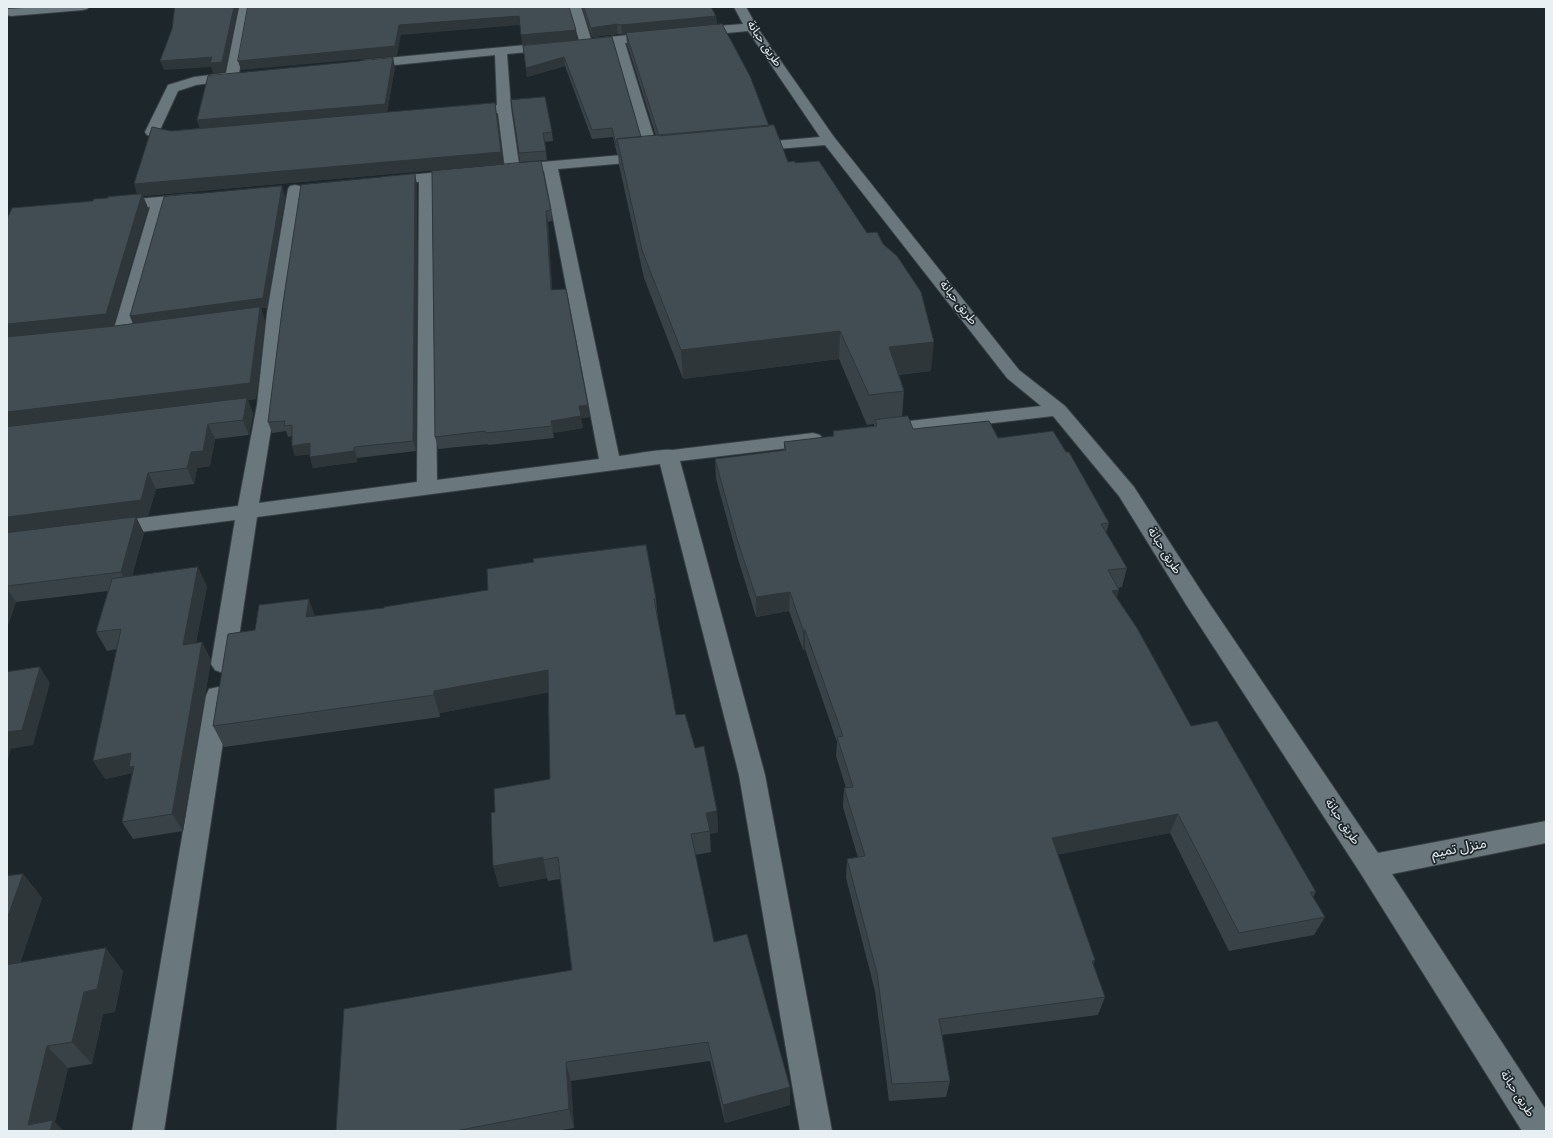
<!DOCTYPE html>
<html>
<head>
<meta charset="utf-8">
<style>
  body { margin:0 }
  #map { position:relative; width:1553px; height:1138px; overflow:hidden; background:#1c262b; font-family:"Roboto Condensed",sans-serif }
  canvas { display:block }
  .frame { position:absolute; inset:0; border:8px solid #e9f0f3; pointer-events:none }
</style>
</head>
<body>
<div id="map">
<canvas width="1553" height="1138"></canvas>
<div class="frame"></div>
</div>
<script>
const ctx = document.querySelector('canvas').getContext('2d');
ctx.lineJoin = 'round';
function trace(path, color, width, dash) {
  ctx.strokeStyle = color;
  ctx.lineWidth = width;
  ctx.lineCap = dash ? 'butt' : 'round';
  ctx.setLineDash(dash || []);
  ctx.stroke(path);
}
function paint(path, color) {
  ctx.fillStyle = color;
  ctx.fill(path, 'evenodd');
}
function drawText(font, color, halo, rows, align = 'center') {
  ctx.font = font + ' "Roboto Condensed","Noto Sans Arabic",sans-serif';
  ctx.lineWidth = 3.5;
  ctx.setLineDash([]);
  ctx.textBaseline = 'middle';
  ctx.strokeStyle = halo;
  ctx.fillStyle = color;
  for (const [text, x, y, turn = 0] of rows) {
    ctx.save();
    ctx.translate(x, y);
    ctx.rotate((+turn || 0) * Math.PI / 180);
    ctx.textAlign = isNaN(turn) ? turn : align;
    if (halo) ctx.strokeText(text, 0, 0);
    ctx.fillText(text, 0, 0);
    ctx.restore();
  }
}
const minor = new Path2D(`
  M 41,7 L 89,7 L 87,9 L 83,10 L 11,16 L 7,15 L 7,9 Z
  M 239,7 L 251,7 L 239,73 L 241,76 L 240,79 L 196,85 L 178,91 L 160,130 L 181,134 L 183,137 L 181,140 L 176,141 L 147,135 L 145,132 L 168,85 L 194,77 L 226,73 Z
  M 569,7 L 581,7 L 591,39 L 656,32 L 660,33 L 662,36 L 660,39 L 656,40 L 625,43 L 660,156 L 658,159 L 649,161 L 558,169 L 619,456 C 628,455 666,448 672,450 L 813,433 L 820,435 L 823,439 L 820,443 L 813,445 L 680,461 L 765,775 L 832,1131 L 800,1131 L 739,775 L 660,464 L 257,517 L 235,664 L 231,670 L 223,673 L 215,670 L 211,664 L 235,520 L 109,536 L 101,534 L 98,529 L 101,524 L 109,522 L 238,506 L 257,405 L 267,313 L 288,189 L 290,186 L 295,185 L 300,186 L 302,189 L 285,313 L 275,405 L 259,503 L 417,482 L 419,182 L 387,185 L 382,184 L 380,181 L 382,178 L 387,177 L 462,170 L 467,171 L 469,174 L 467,177 L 433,181 L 437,480 L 599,459 L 544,171 L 513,173 L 507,172 L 505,169 L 498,113 L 466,116 L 461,115 L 459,112 L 461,109 L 466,108 L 497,105 L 495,55 L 365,68 L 361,67 L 359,64 L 361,61 L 365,60 L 579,40 ZM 613,44 L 645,153 L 519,164 L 511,108 L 507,54 Z
  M 734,7 L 746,7 L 757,27 L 834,137 L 1019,370 L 1065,406 L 1134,487 L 1203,594 L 1378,853 L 1546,821 L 1546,843 L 1392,874 L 1546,1110 L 1546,1131 L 1522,1131 L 1361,874 L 1187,606 L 1119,496 L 1053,416 L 883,436 L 876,434 L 873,430 L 876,426 L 883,424 L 1041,406 L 1007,378 L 825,145 L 751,151 L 746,150 L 744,147 L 746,144 L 751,143 L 820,137 L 748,31 L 694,36 L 690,35 L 688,32 L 690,29 L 694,28 L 743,24 Z
  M 191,194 L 196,196 L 199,199 L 196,202 L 165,206 L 130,335 L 127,339 L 121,340 L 115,339 L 112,335 L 150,207 L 116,211 L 111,209 L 108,206 L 111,203 L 116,201 Z
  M 218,687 L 227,689 L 230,696 L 164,1131 L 132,1131 L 206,696 L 209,689 Z`);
trace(minor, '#384045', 2);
paint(minor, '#6a777c');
paint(new Path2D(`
  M 582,7 L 711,7 L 716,16 L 717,25 L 788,162 L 931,371 L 899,375 L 904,391 L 902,417 L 913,429 L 998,438 L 1109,523 L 1106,533 L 1127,568 L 1122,587 L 1118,588 L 1117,599 L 1191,726 L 1316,892 L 1313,897 L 1325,917 L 1314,935 L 1229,951 L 1170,833 L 1058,854 L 1095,960 L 1093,964 L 1105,997 L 1098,1015 L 942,1035 L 950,1081 L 946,1097 L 889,1101 L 875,991 L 846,878 L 847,859 L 858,858 L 843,807 L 844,788 L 846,788 L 836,756 L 837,742 L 805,649 L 803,650 L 789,611 L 756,617 L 738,559 L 716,479 L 715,459 L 784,451 L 784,442 L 833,436 L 833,431 L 874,426 L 874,424 L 867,425 L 839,359 L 683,379 L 644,278 L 619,165 L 618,154 L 617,154 L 613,137 L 592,139 L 565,66 L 527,77 L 523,46 L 612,37 L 641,137 L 656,136 L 627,44 L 626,34 L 618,34 L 592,37 Z
  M 395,67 L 387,112 L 497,115 L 503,164 L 143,196 L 148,208 L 113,326 L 133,324 L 130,316 L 285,196 L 267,308 L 261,308 L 265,322 L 256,399 L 248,400 L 253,414 L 249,435 L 215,439 L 210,466 L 197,468 L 194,484 L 156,489 L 148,516 L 136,517 L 144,533 L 132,576 L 207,586 L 196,643 L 202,642 L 211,660 L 183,831 L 133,839 L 122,822 L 132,773 L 105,779 L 117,649 L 107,651 L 96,632 L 108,591 L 16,602 L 7,628 L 7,219 L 108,198 L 137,194 L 171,131 L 200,128 L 197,120 Z
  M 511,100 L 552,132 L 553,141 L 545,142 L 547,160 L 520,162 Z
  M 432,171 L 551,210 L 552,221 L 548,222 L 552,290 L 590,417 L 581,418 L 583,428 L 553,433 L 554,438 L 488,445 L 488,444 L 438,449 L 435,437 Z
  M 417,184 L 416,451 L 357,458 L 357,462 L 313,468 L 310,457 L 310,454 L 295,456 L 292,446 L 292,436 L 288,437 L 286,431 L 272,433 L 268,422 Z
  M 656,599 L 658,620 L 676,715 L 695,748 L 717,811 L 718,832 L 710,834 L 711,852 L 695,855 L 714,942 L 790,1105 L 725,1123 L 710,1061 L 571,1081 L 574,1128 L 556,1131 L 336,1131 L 572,970 L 560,879 L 548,881 L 547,878 L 499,887 L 495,812 L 550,779 L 548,692 L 440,713 L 440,717 L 224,747 L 213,726 L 255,630 L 316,616 Z
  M 23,874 L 42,898 L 20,963 L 123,971 L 115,1012 L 103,1014 L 92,1064 L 68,1068 L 55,1122 L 7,1131 Z`), '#394247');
paint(new Path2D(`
  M 234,7 L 239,7 L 225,72 L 213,73 L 211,67 L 164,70 L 160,61 Z
  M 519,16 L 520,25 L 401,35 L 397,56 L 241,70 L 238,61 L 399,25 Z
  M 716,16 L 717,25 L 622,34 L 621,25 Z
  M 617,24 L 618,34 L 592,37 L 591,28 Z
  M 576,30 L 577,40 L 522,45 L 521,35 Z
  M 564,57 L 565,66 L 527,77 L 526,68 Z
  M 393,58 L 395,67 L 387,113 L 200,129 L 197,120 Z
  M 495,103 L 503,164 L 143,196 L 148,208 L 113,329 L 7,340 L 7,324 L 138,197 L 134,184 Z
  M 415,174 L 417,184 L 416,451 L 413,441 Z
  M 282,186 L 285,196 L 267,308 L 261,308 L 265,322 L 256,399 L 248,400 L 253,414 L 249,435 L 243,420 L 7,428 L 7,412 L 134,326 L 130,316 Z
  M 546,211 L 548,222 L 553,302 L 551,290 Z
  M 840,331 L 839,359 L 683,379 L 681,350 Z
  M 934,342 L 931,371 L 887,376 L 889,347 Z
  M 588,405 L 590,417 L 581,418 L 583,428 L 553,433 L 551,421 L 579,406 Z
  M 208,424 L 215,439 L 210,466 L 197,468 L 194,484 L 187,468 L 191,452 Z
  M 310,443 L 314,454 L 295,456 L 292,446 Z
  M 354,447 L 357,458 L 357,462 L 313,468 L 310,457 Z
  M 148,473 L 156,489 L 148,516 L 136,517 L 144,533 L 129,588 L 121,572 L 7,534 L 7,517 Z
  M 198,567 L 207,586 L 192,663 L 183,645 Z
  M 7,588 L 16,602 L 7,628 Z
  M 1119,590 L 1114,610 L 1112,591 Z
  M 790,592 L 789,611 L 756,617 L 756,597 Z
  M 309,599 L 317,621 L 306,617 Z
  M 803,630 L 805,630 L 805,649 L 803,650 Z
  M 202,642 L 211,660 L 183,831 L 172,814 Z
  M 40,667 L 50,683 L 33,745 L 11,749 L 7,764 L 7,732 Z
  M 548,670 L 552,692 L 440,713 L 440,717 L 434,695 L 434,691 Z
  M 131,753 L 142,771 L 105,779 L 93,761 Z
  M 717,811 L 718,832 L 710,834 L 706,813 Z
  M 1178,814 L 1170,833 L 1047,857 L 1052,838 Z
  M 543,857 L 547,878 L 499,887 L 493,866 Z
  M 23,874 L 42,898 L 11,991 L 7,987 L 7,919 Z
  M 106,948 L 123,971 L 115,1012 L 103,1014 L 92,1064 L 72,1042 L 84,992 Z
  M 47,1046 L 68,1068 L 55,1122 L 64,1131 L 34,1131 L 28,1125 Z
  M 566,1062 L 571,1081 L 574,1128 L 569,1109 Z
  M 790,1087 L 790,1105 L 725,1123 L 723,1105 Z`), '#2e363a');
const building = new Path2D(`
  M 175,7 L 234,7 L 222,62 L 210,63 L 212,57 L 160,61 L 172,29 Z
  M 248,7 L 569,7 L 576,30 L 521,35 L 519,16 L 399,25 L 395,46 L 238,61 Z
  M 584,7 L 711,7 L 716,16 L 621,25 L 617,24 L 591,28 Z
  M 722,24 L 750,76 L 769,126 L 659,136 L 626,33 Z
  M 612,37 L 641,137 L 617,139 L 617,145 L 616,145 L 612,128 L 592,130 L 564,57 L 526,68 L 523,46 Z
  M 393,58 L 385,104 L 197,120 L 208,76 Z
  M 545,97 L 552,132 L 543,133 L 546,151 L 519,153 L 511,100 Z
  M 495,103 L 501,152 L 134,184 L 152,127 L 171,131 Z
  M 774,125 L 788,162 L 795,161 L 795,163 L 819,161 L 867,233 L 877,232 L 883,244 L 897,256 L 921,292 L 934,342 L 889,347 L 904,391 L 869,395 L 840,331 L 681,350 L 642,250 L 617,139 Z
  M 541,161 L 551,210 L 546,211 L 551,290 L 566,289 L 588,405 L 579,406 L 581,416 L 551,421 L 552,426 L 486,433 L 485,431 L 435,437 L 432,171 Z
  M 415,174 L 413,441 L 354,447 L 354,451 L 310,457 L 310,443 L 292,446 L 292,425 L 284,426 L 285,421 L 268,422 L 283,303 L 301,185 Z
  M 282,186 L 263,298 L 130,316 L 164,197 Z
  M 142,194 L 106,314 L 7,324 L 7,219 L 12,208 L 93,201 L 94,199 L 108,198 L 108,197 Z
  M 260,307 L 250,383 L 7,412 L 7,337 L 115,326 Z
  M 247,398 L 243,420 L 208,424 L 203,451 L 191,452 L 187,468 L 148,473 L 141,500 L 7,517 L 7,427 Z
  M 908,416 L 913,429 L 989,421 L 998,438 L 1053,431 L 1066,452 L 1069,452 L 1109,523 L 1101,524 L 1127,568 L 1108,570 L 1119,590 L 1112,591 L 1137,628 L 1191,726 L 1217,721 L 1316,892 L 1310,892 L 1325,917 L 1239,933 L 1178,814 L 1052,838 L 1095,960 L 1092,961 L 1105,997 L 939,1019 L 950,1081 L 892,1084 L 877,973 L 847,859 L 865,856 L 844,788 L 853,787 L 837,737 L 843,736 L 805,630 L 803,630 L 790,592 L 756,597 L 737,539 L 715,459 L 786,450 L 784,442 L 834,436 L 833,431 L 877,426 L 875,420 Z
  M 136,517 L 121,572 L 7,586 L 7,533 Z
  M 646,545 L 656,599 L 654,599 L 676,715 L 685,714 L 695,748 L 704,746 L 717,811 L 706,813 L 710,831 L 691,834 L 714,942 L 747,934 L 790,1087 L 723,1105 L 708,1042 L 566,1062 L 569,1109 L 455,1131 L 336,1131 L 344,1009 L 572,970 L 558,857 L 543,860 L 543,857 L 493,866 L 491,813 L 495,812 L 494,789 L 550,779 L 548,670 L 434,691 L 434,695 L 213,726 L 228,634 L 255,630 L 259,605 L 309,599 L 306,617 L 384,608 L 384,607 L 488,590 L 487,569 L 534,562 L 533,559 Z
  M 198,567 L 183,645 L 202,642 L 172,814 L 122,822 L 134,766 L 129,767 L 131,753 L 93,761 L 121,629 L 96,632 L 112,579 Z
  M 40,667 L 22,730 L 7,732 L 7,672 Z
  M 23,874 L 7,919 L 7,876 Z
  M 106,948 L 97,989 L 84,992 L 72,1042 L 47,1046 L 28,1125 L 53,1120 L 50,1131 L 7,1131 L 7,965 Z`);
paint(building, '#424d53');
trace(building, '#2e363a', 1);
drawText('12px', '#e9f0f3', '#1c262b', [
  ["طريق حبانة",764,44,56],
  ["طريق حبانة",958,303,52],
  ["طريق حبانة",1164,551,58],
  ["طريق حبانة",1342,822,56],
  ["طريق حبانة",1517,1094,57]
]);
drawText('14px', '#e9f0f3', '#1c262b', [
  ["منزل تميم",1459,849,-11]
]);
</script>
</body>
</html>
